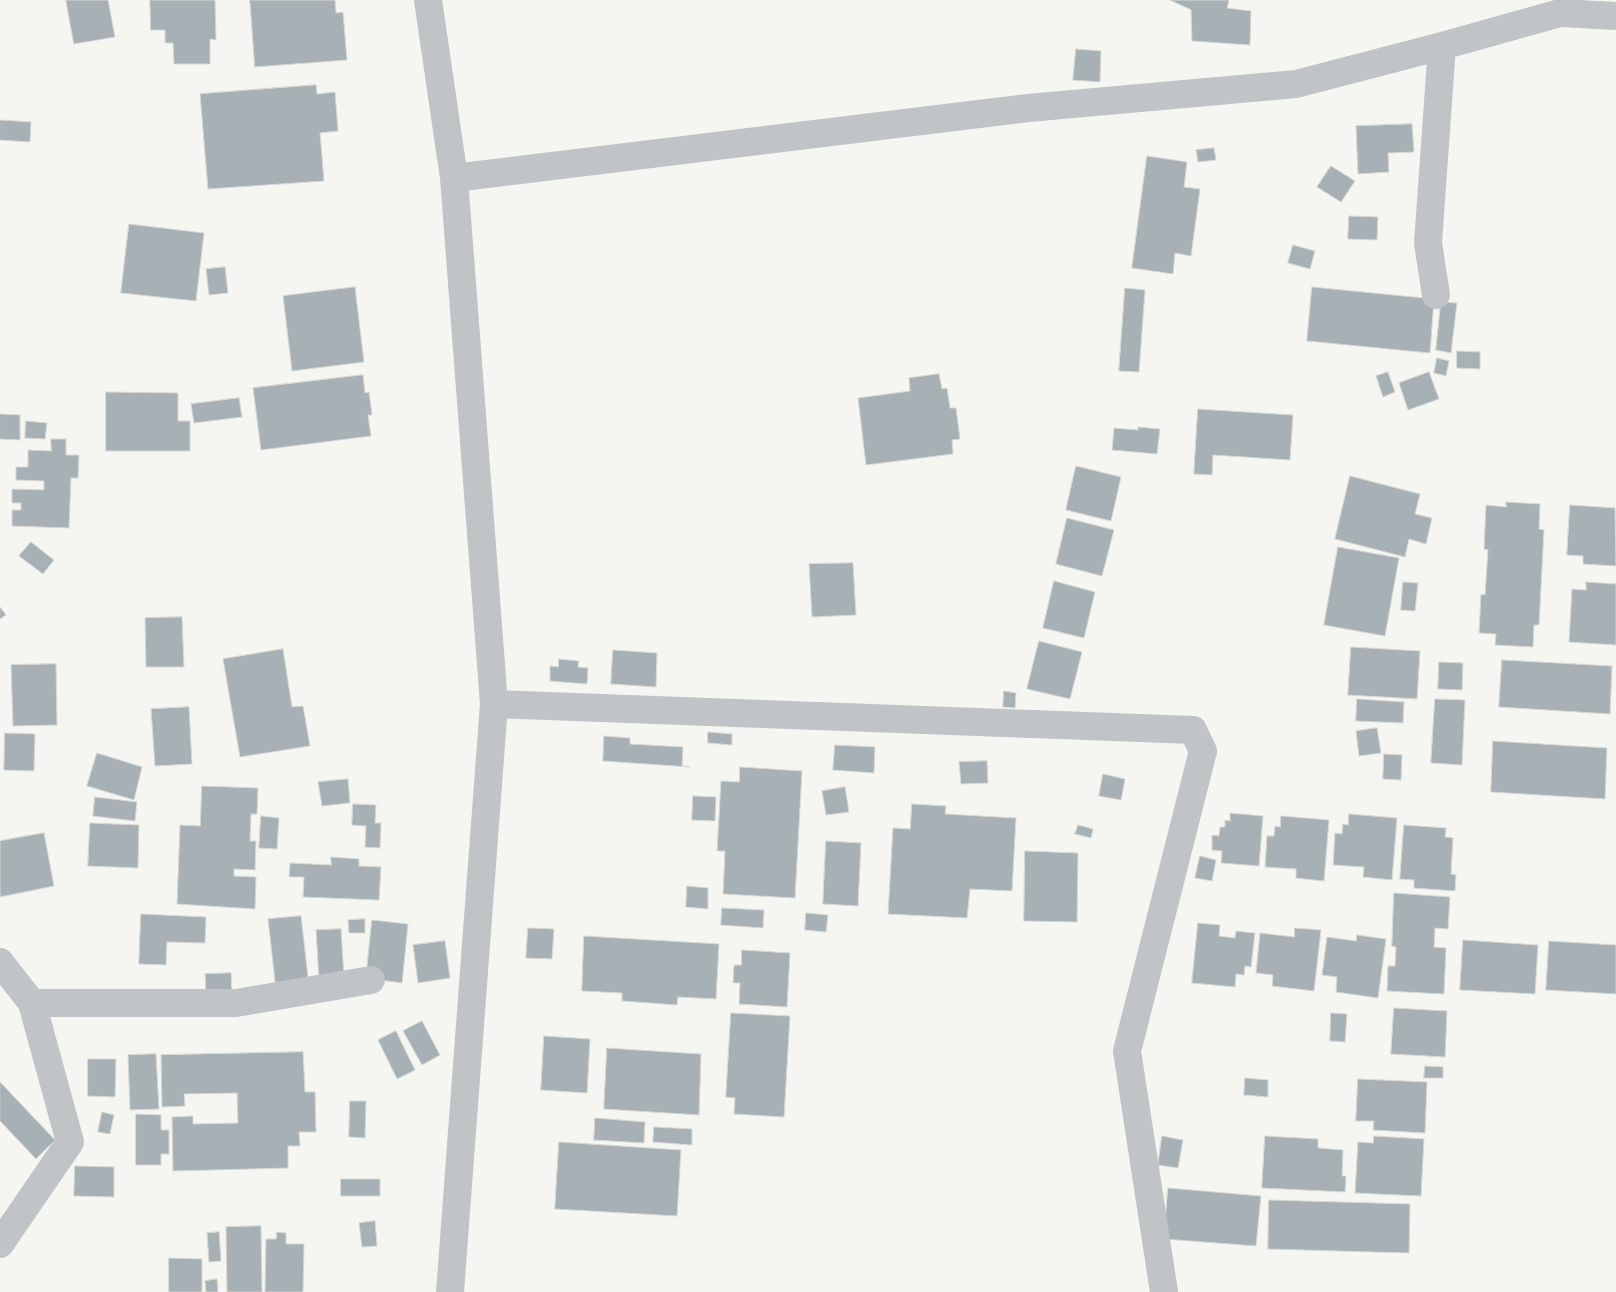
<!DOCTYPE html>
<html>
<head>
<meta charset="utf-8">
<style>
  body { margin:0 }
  canvas { display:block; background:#f5f5f2 }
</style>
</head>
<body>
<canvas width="1616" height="1292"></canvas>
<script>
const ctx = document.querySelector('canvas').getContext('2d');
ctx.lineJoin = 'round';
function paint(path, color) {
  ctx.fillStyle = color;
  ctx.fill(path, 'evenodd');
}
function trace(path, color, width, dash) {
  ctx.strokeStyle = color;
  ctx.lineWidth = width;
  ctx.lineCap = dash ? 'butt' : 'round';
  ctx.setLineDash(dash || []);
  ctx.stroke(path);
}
const building = new Path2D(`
  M 66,0 L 108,0 L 115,37 L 74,44 Z
  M 150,0 L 215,0 L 216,40 L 210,39 L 210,64 L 174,64 L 173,43 L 165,43 L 165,30 L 151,30 Z
  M 250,0 L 335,0 L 336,13 L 343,12 L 347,60 L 255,67 Z
  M 1170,0 L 1229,0 L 1227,8 L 1251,11 L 1250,45 L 1192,41 L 1191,10 Z
  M 1076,49 L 1101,51 L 1100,82 L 1073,80 Z
  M 316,85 L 317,94 L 335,92 L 338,131 L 320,133 L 324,181 L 208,189 L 200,94 Z
  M 0,120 L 31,122 L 30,142 L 0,140 Z
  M 1412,124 L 1414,152 L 1388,153 L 1389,172 L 1358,174 L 1356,126 Z
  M 1214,148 L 1216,160 L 1198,162 L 1196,150 Z
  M 1147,156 L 1187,162 L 1184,187 L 1200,189 L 1191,256 L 1175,253 L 1173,274 L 1132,268 Z
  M 1331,166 L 1355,181 L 1341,202 L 1317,187 Z
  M 1349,216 L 1378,217 L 1377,240 L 1348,239 Z
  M 129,224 L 204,233 L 196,301 L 121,293 Z
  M 1293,245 L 1315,251 L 1310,269 L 1288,263 Z
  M 225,267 L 228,293 L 209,295 L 206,269 Z
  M 355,287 L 364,362 L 292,371 L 283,296 Z
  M 1312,287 L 1434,299 L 1430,353 L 1307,341 Z
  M 1125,288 L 1145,290 L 1139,372 L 1119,371 Z
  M 1441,302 L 1457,303 L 1451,353 L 1436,350 Z
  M 1457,351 L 1480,352 L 1480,369 L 1457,368 Z
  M 1437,358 L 1449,361 L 1446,376 L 1434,373 Z
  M 1388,372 L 1395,392 L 1383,397 L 1376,376 Z
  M 1429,372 L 1439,399 L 1408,410 L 1399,383 Z
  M 939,374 L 942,389 L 947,388 L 950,408 L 956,408 L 960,439 L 952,440 L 953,454 L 866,465 L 858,398 L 910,391 L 909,378 Z
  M 363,375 L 365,393 L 369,392 L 372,415 L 368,415 L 371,436 L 261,450 L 253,388 Z
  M 106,392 L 178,393 L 178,421 L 190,421 L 190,451 L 106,451 Z
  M 239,398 L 242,417 L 194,423 L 191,404 Z
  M 1198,409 L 1293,415 L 1290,460 L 1213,455 L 1212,475 L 1194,474 Z
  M 0,414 L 20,415 L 20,440 L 0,439 Z
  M 26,421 L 47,423 L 45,439 L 25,438 Z
  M 1138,427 L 1160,429 L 1157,454 L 1112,450 L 1114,428 L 1138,430 Z
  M 51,439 L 66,439 L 66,455 L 79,455 L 78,478 L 71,478 L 69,528 L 12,526 L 12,510 L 21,510 L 21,503 L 12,503 L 12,489 L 44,490 L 44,481 L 16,480 L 16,467 L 28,467 L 28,450 L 51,451 Z
  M 1076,466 L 1121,477 L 1111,521 L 1066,510 Z
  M 1350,476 L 1420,494 L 1415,514 L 1432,518 L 1426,544 L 1409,539 L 1405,557 L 1335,539 Z
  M 1506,502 L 1540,504 L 1539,529 L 1544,530 L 1539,625 L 1534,625 L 1533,647 L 1495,645 L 1496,634 L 1479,633 L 1481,594 L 1485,595 L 1488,550 L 1484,549 L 1486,505 L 1506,507 Z
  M 1570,505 L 1615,508 L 1616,566 L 1583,564 L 1583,556 L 1567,555 Z
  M 1067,518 L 1114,530 L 1102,576 L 1056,564 Z
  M 31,542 L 54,560 L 43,574 L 19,556 Z
  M 1338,547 L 1399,558 L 1385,636 L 1324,625 Z
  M 853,563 L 856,615 L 812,617 L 809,564 Z
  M 1054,581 L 1095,592 L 1084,638 L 1043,628 Z
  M 1403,582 L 1418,583 L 1415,611 L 1401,610 Z
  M 1586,582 L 1616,584 L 1616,645 L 1569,642 L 1572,589 L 1586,590 Z
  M 0,607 L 6,615 L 0,619 Z
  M 182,617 L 184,667 L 146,667 L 145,618 Z
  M 1039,641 L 1082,652 L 1070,699 L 1027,689 Z
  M 1351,647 L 1420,651 L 1417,699 L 1348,695 Z
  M 283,649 L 292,707 L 303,706 L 310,746 L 240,757 L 223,659 Z
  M 613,650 L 657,653 L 656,687 L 611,684 Z
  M 559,659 L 579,661 L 578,667 L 588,668 L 587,684 L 550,681 L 550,666 L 558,667 Z
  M 1502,660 L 1612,666 L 1610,714 L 1499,707 Z
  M 1439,662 L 1463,663 L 1462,690 L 1438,689 Z
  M 56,664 L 57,725 L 13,726 L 11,665 Z
  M 1004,691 L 1016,693 L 1015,708 L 1003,707 Z
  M 1357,699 L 1404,702 L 1403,723 L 1356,721 Z
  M 1435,699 L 1465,700 L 1462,765 L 1431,763 Z
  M 189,707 L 192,764 L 155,766 L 151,709 Z
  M 1377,728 L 1381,753 L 1359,756 L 1356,731 Z
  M 708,732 L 732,734 L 732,745 L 708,743 Z
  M 5,733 L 35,734 L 34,771 L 4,770 Z
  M 604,736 L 630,738 L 630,744 L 683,747 L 682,766 L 690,767 L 603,761 Z
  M 1493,741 L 1607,748 L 1605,799 L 1491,792 Z
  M 835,745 L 875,747 L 874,773 L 833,770 Z
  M 97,753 L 142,767 L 134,800 L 87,786 Z
  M 1384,754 L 1402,755 L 1401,780 L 1383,779 Z
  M 987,761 L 988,783 L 961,784 L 959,762 Z
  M 740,767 L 802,771 L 795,898 L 723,894 L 725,851 L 717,851 L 721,781 L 739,782 Z
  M 1103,774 L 1125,779 L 1121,800 L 1099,796 Z
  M 348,779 L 350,803 L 322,806 L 318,782 Z
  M 202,786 L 258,788 L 257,814 L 251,814 L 250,841 L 256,841 L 255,870 L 234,869 L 234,876 L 256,877 L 255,909 L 177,904 L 180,825 L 200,826 Z
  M 845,787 L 849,812 L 826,815 L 822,791 Z
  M 693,796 L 716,797 L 715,821 L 692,820 Z
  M 95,797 L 137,802 L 135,821 L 93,816 Z
  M 353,804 L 376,805 L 375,823 L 381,823 L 380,848 L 365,847 L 366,826 L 352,825 Z
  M 912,804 L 946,806 L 945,814 L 1016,818 L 1012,891 L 970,889 L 967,918 L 888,914 L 893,828 L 910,829 Z
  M 1230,813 L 1263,816 L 1259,866 L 1221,863 L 1222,851 L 1212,850 L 1212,835 L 1219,836 L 1220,827 L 1225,827 L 1225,820 L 1230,821 Z
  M 1349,814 L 1397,818 L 1392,880 L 1363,877 L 1364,867 L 1333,865 L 1335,833 L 1342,834 L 1343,824 L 1348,825 Z
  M 261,816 L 279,818 L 277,849 L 259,848 Z
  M 1281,816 L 1329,820 L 1324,881 L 1296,878 L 1296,869 L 1265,867 L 1267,836 L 1274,836 L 1275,826 L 1280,827 Z
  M 90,823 L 139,825 L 138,868 L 88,866 Z
  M 1078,825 L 1093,829 L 1091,838 L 1075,834 Z
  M 1404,825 L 1446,828 L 1445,837 L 1453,838 L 1451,874 L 1456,875 L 1455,891 L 1414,888 L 1414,880 L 1400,879 Z
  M 44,833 L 54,886 L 0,897 L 0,841 Z
  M 826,841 L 861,843 L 858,906 L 823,904 Z
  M 1025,851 L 1078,853 L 1077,922 L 1024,921 Z
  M 1200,856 L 1216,860 L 1212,881 L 1195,878 Z
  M 331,857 L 359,859 L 359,866 L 381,867 L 379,900 L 303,897 L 304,877 L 289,877 L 290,863 L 331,865 Z
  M 687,886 L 708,888 L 708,909 L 686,907 Z
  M 1394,893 L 1450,897 L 1448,929 L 1435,928 L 1434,947 L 1446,948 L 1444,994 L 1387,991 L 1388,966 L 1395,966 L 1396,947 L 1392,946 Z
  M 722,908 L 764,910 L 763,928 L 721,925 Z
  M 806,913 L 828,915 L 826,932 L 805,930 Z
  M 141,914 L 206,917 L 205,943 L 167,942 L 166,965 L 139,964 Z
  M 301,916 L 309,986 L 276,990 L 268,919 Z
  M 365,919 L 365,933 L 349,933 L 348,920 Z
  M 372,920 L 408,924 L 402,983 L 366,978 Z
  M 1198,923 L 1220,925 L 1219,936 L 1235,938 L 1236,931 L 1255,933 L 1251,967 L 1245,966 L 1244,975 L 1236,974 L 1235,987 L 1192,983 Z
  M 528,928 L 554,929 L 552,959 L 526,958 Z
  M 1295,928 L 1321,930 L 1314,991 L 1272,986 L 1273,975 L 1256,973 L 1260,933 L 1294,937 Z
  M 341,929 L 344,977 L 319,979 L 316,930 Z
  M 1357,935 L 1386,939 L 1378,998 L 1336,992 L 1337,977 L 1322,975 L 1327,937 L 1356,941 Z
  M 584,936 L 719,944 L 716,999 L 678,997 L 677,1005 L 622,1001 L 622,993 L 582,991 Z
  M 1463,940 L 1538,945 L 1535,994 L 1460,990 Z
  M 445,941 L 450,978 L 418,983 L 413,945 Z
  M 1549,941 L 1616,945 L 1616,994 L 1546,990 Z
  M 742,950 L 790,953 L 787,1007 L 739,1004 L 740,983 L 733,983 L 734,965 L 741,965 Z
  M 231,973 L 232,993 L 206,994 L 205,974 Z
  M 1394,1008 L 1447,1011 L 1445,1057 L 1391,1054 Z
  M 731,1013 L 790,1016 L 784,1117 L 734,1114 L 735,1098 L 726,1097 Z
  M 1331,1013 L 1347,1014 L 1345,1042 L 1330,1041 Z
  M 422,1021 L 440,1055 L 422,1065 L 403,1031 Z
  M 396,1031 L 415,1070 L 397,1079 L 378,1040 Z
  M 544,1036 L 590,1039 L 587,1093 L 541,1090 Z
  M 607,1048 L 701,1054 L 699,1115 L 604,1109 Z
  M 303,1052 L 305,1092 L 315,1092 L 316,1132 L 299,1132 L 300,1146 L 288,1146 L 288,1168 L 173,1171 L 172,1117 L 193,1116 L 193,1124 L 238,1123 L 237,1093 L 184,1094 L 185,1106 L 162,1107 L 161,1055 Z
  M 156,1054 L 159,1109 L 130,1110 L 128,1055 Z
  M 88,1059 L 116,1059 L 115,1097 L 88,1096 Z
  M 1425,1066 L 1443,1067 L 1443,1078 L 1424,1078 Z
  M 1245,1078 L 1268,1080 L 1268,1097 L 1244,1095 Z
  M 1358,1079 L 1427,1082 L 1425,1133 L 1373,1130 L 1374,1121 L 1356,1121 Z
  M 0,1082 L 55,1140 L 36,1159 L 0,1121 Z
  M 350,1101 L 366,1101 L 365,1138 L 349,1137 Z
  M 102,1112 L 114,1115 L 110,1134 L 98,1132 Z
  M 136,1114 L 161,1115 L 161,1130 L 169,1130 L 169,1154 L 161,1154 L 161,1165 L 136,1165 Z
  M 595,1118 L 645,1122 L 644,1143 L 594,1140 Z
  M 654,1127 L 692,1129 L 692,1145 L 653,1142 Z
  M 1162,1136 L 1183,1140 L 1178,1168 L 1158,1165 Z
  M 1265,1136 L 1318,1139 L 1318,1148 L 1343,1150 L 1342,1176 L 1346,1176 L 1345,1192 L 1262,1188 Z
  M 1374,1136 L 1424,1139 L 1421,1196 L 1355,1193 L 1358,1142 L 1373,1143 Z
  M 559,1142 L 681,1150 L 677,1216 L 555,1209 Z
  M 75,1166 L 114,1167 L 114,1197 L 74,1196 Z
  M 341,1179 L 380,1179 L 380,1196 L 341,1196 Z
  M 1168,1188 L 1261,1196 L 1256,1246 L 1164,1239 Z
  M 1269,1200 L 1410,1204 L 1409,1253 L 1268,1249 Z
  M 375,1221 L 377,1246 L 362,1247 L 359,1223 Z
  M 261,1226 L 262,1292 L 227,1292 L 226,1227 Z
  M 219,1232 L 221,1261 L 209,1262 L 207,1233 Z
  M 277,1232 L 286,1233 L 286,1244 L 304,1244 L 303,1292 L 265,1292 L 266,1239 L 276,1239 Z
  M 169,1258 L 202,1259 L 202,1292 L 169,1292 Z
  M 217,1279 L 218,1292 L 206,1292 L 205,1281 Z`);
paint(building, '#a7b0b4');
trace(building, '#d7d7d4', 1);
trace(new Path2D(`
  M 428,0 L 454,178 L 494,704 L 1193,730 L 1203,751 L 1127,1051 L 1164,1292
  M 454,178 L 1028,108 L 1296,84 L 1442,46
  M 1436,295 L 1428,243 L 1442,46 L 1560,13 L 1616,16
  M 0,962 L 32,1003
  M 0,1244 L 70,1142 L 32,1003 L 236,1003 L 371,980
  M 450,1292 L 494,704`), '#c0c4c7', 28);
</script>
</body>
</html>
